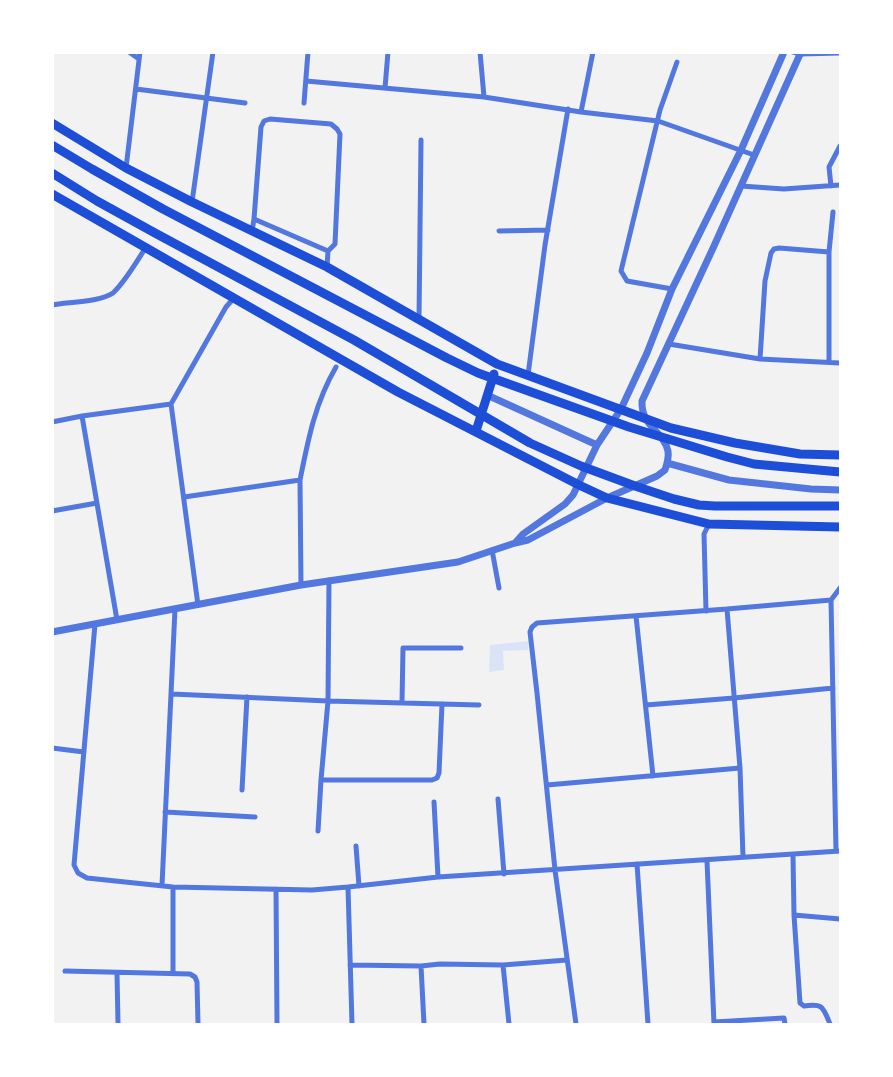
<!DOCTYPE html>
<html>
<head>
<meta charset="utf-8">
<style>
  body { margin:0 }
  #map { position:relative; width:893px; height:1077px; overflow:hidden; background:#f2f2f2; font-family:"PT Sans",sans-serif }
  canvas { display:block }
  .frame { position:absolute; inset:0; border:54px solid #fff; pointer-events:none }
</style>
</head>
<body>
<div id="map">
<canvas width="893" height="1077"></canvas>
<div class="frame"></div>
</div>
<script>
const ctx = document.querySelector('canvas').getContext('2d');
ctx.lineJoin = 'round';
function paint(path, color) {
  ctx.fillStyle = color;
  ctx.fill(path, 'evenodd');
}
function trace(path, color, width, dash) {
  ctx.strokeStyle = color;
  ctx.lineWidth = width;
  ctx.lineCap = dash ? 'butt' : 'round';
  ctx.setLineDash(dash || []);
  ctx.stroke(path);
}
paint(new Path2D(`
  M 529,641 L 528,650 L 503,651 L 504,670 L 489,672 L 490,645 Z`), '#dbe4f7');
trace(new Path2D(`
  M 129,52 L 139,59
  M 480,52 L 484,97
  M 793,52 L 800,54 L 840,53
  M 306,81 L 484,97 L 581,112 L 658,121 L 754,155
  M 385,88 L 388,52
  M 136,89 L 245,103
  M 304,103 L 308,52
  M 581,112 L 593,52
  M 126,168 L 140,52
  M 741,186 L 784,189 L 840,185
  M 831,186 L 829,167 L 840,146
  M 192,202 L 213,52
  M 254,219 L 261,127 L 264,121 L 270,119 L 331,124 L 337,129 L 340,134 L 335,244 L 328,251
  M 252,231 L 254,219 L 328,251 L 327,267
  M 499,231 L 548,230
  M 672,289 L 627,281 L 621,271 L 660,110 L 677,62
  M 52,305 C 69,302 100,302 113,293 C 124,283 138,260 146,247
  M 419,319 L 421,140
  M 669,344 L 760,359 L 840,363
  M 760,359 L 765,281 L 771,253 L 774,249 L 779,248 L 829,252
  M 829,362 L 829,252 L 833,212
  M 528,375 L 545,245 L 568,109
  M 171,404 L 198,605
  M 82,416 L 117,620
  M 52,422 L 82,416 L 171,404 L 226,307 L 233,299
  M 300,480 C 308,440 315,403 336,367
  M 184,497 L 300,480 L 301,585
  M 52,511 L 97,503
  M 492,550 L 499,588
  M 831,600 L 836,851
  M 727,609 L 740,768 L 743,857
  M 706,611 L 704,534 L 709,524
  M 636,616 L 653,776
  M 95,624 L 74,865 L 78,873 L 87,878 L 173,887 L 312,890 L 348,887 L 438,877 L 840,851
  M 172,694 L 328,701 L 479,705
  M 402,703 L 403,648 L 461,648
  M 646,705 L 734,698 L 833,688
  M 52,748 L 84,752
  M 321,780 L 432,780 L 437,778 L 439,773 L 442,704
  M 547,785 L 740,768
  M 242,790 L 247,697
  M 498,799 L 504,874
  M 434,802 L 438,877
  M 165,812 L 255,817
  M 318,831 L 321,780 L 328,701 L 329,580
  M 356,846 L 359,886
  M 793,855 L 794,915 L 800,1003 L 804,1006 C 823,1003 823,1007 830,1024
  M 707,861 L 714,1024
  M 637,864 L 648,1024
  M 162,885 L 175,609
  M 173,887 L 173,973
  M 348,887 L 352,1024
  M 276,889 L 277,1024
  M 794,915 L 840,919
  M 350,965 L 421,966 L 440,964 L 503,965 L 567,960
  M 503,965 L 509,1024
  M 421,966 L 424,1024
  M 65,971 L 190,974 L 195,977 L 197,982 L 198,1024
  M 117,973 L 118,1024
  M 714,1022 L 784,1018 L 785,1024
  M 576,1024 L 555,870 L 537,693 L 530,632 L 532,627 L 537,623 L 727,609 L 831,600 L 840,588`), '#5277de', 5);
trace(new Path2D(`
  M 487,395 L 597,445
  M 667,463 L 729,480 L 811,489 L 840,490
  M 515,543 L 523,534 L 565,504 L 573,495 L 597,445 L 621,409 L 647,353 L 672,289 L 741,150 L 784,52
  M 52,632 L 301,585 L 458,562 L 515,543 L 528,540 L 607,498 L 657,476 L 665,470 C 667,464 669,457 668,451 C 663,430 641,427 642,401 L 714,246 L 801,52`), '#5277de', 7);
trace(new Path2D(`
  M 52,123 L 126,168 L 192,202 L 327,267 L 497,364 L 671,428 L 735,443 L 800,454 L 840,455
  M 52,145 L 92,169 L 163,209 L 447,358 L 478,373 L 629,427 L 727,457 L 754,464 L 840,472
  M 52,173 L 97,201 L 155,233 L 354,340 L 530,443 L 581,466 L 635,486 L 674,499 L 699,505 L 715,506 L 840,506
  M 52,194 L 398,392 L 579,485 L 607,498 L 709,524 L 840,527
  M 476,431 L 494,374`), '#1d4ed8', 9);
</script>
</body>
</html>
